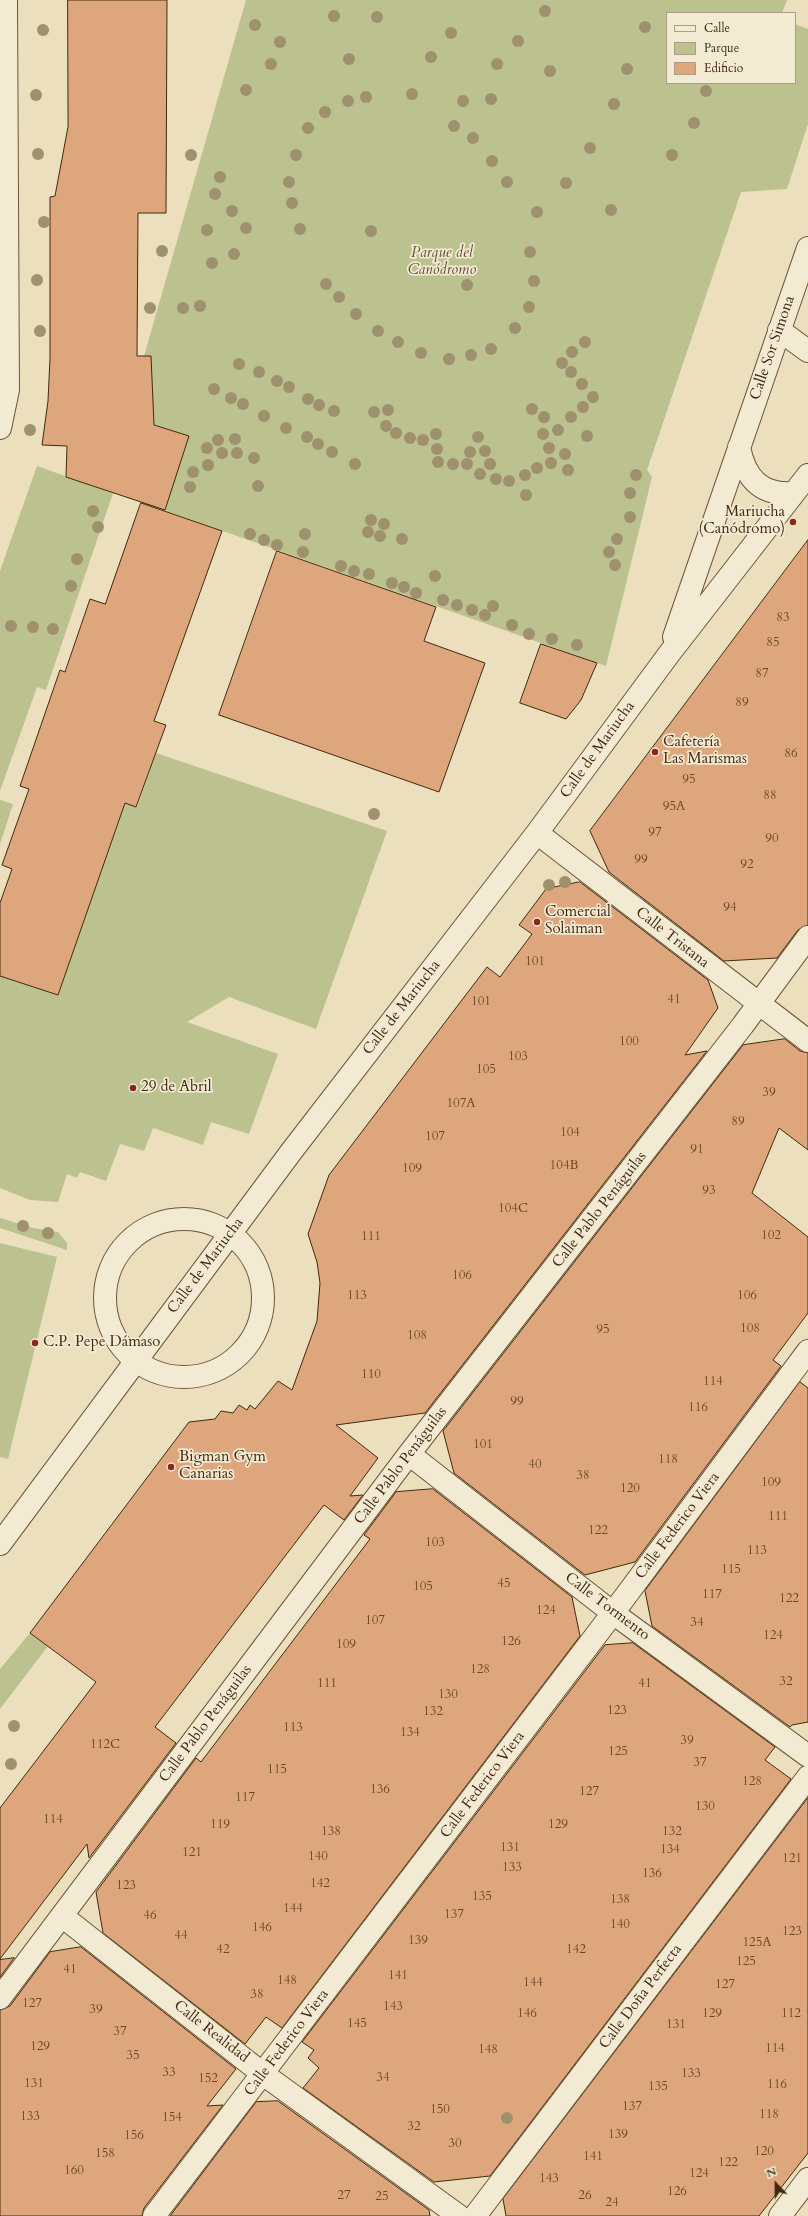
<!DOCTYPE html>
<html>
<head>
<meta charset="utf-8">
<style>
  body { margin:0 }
  #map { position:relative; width:808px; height:2216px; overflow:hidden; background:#ecdfbd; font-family:Cardo,serif }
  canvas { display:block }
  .legend { position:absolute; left:666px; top:12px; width:130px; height:72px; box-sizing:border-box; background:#f3ead4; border:1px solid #ac9d84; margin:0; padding:5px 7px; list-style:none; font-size:12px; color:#42290c }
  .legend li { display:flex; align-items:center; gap:8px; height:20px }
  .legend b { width:20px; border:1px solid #ac9d84 }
  .north { position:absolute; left:756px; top:2164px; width:40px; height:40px; -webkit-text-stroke:3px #f3ead4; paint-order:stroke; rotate:338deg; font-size:11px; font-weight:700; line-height:16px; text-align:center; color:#42290c }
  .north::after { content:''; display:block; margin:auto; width:14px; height:18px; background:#42290c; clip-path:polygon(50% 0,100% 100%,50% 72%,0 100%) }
</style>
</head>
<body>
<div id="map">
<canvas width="808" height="2216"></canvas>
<ul class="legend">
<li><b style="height:5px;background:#f3ead4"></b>Calle</li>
<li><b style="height:11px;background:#bbc18f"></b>Parque</li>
<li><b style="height:11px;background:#dea67d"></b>Edificio</li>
</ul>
<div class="north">N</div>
</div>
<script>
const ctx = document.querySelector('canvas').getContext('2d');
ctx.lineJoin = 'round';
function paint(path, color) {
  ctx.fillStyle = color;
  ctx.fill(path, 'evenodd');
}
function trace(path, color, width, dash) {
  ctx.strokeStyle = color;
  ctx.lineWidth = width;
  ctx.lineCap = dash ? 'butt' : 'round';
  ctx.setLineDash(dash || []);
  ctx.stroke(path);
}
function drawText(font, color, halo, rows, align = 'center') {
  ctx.font = font + ' Cardo,serif';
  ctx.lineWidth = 3.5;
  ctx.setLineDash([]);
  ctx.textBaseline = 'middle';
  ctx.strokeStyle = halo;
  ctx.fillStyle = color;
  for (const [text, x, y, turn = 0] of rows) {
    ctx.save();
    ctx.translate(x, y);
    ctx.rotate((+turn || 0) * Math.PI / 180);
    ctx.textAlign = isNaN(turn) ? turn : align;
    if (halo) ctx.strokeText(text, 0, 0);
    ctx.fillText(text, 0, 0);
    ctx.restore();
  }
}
paint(new Path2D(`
  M 246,0 L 787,0 L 782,13 L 667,13 L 667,83 L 795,83 L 795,24 L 808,29 L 808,124 L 787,189 L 741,192 L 647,470 L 652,477 L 606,666 L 135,500 L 139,434 L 188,436 L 154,425 L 150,356 L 144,356 Z
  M 37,466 L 113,493 L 46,690 L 37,687 L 0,791 L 0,571 Z
  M 156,753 L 387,831 L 316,1029 L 229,997 L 187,1022 L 278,1054 L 249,1134 L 211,1122 L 203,1145 L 153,1128 L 144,1151 L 120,1144 L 106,1181 L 80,1172 L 77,1178 L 67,1174 L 58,1202 L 30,1200 L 0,1188 L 0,976 L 58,995 L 125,803 L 137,807 Z
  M 0,800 L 13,804 L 0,844 Z
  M 0,1218 L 33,1228 L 58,1232 L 67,1243 L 67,1250 L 0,1228 Z
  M 0,1243 L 57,1257 L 8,1459 L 0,1457 Z
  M 30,1633 L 48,1646 L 0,1709 L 0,1669 Z`), '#bbc18f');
const building = new Path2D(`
  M 68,0 L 167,0 L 166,213 L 138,213 L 137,356 L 151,356 L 154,425 L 189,436 L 165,510 L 66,477 L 67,446 L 42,445 L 48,401 L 50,358 L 50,197 L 55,196 L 68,127 Z
  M 141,503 L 222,531 L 154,721 L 166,725 L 136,807 L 125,803 L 58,995 L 0,976 L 0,903 L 12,869 L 2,865 L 29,789 L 20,786 L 60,670 L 65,672 L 90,599 L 105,604 Z
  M 808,540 L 808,925 L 798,930 L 777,958 L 724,961 L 609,872 L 590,831 Z
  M 277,551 L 436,607 L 424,641 L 485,663 L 439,792 L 219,715 Z
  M 541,644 L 597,663 L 581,700 L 566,719 L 520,703 Z
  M 580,882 L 708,980 L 718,1008 L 685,1055 L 707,1051 L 425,1413 L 336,1425 L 378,1458 L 350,1496 L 363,1495 L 344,1520 L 324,1505 L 155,1727 L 176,1743 L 89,1858 L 87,1844 L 0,1959 L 0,1808 L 96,1682 L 30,1633 L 189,1422 L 215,1419 L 221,1411 L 233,1413 L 239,1405 L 247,1410 L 250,1405 L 255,1409 L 278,1381 L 292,1390 L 317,1321 L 320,1283 L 317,1262 L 308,1234 L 329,1175 L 487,967 L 500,977 L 532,934 L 519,925 L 546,889 Z
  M 785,1039 L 800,1051 L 808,1053 L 808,1150 L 779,1128 L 752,1193 L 808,1237 L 808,1313 L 773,1360 L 781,1366 L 635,1562 L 585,1575 L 454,1473 L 443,1431 L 743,1045 Z
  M 800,1382 L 808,1388 L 808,1722 L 792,1725 L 790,1727 L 652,1626 L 645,1591 Z
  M 433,1489 L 572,1597 L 580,1636 L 282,2028 L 266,2017 L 245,2044 L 103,1933 L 96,1892 L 196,1758 L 201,1762 L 370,1539 L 364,1535 L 396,1492 Z
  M 633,1643 L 775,1747 L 765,1760 L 791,1779 L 490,2176 L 434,2182 L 303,2088 L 319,2068 L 308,2058 L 314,2050 L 302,2042 L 605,1645 Z
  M 808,1798 L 808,2153 L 759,2216 L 506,2216 L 503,2199 Z
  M 81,1947 L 236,2069 L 207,2106 L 223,2105 L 144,2208 L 142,2216 L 0,2216 L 0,2010 L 10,2006 L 50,1952 Z
  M 14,1958 L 0,1977 L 0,1960 Z
  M 278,2101 L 429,2210 L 430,2216 L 170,2216 L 256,2102 Z`);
paint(building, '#dea67d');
trace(building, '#42290c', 1);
const street = new Path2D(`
  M 779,330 L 808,351
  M 0,428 L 8,390 L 6,0
  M 739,447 C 745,478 761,496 794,493
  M 674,637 L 808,248
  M 537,833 L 808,1041
  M105 1298a79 79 0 1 1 158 0a79 79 0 1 1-158 0Z
  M 409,1454 L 613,1613 L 808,1756
  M 0,1544 L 291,1152 L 537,833 L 669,654 L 808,475
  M 62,1916 L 263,2074 L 459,2216
  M 0,1998 L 409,1454 L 743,1025 L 808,937
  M 154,2216 L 613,1613 L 808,1351
  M 475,2216 L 808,1777
  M 780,2216 L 808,2179`);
trace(street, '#6c5638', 24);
trace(street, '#f3ead4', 22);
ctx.fillStyle = '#9f906e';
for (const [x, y] of [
  [545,11],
  [334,16],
  [377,17],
  [255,25],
  [645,27],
  [43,30],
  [451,33],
  [518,41],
  [280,42],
  [431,57],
  [349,59],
  [271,64],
  [497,64],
  [627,69],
  [550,71],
  [246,90],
  [706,91],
  [412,94],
  [36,95],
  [366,97],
  [491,99],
  [348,101],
  [463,101],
  [614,104],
  [325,112],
  [694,123],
  [454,126],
  [308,128],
  [473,138],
  [590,148],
  [38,154],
  [191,155],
  [296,155],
  [672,155],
  [492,161],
  [220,177],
  [289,182],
  [507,182],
  [566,183],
  [215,194],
  [292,203],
  [611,210],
  [232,211],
  [537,212],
  [44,222],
  [246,228],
  [300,229],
  [207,230],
  [371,231],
  [162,251],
  [530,252],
  [234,254],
  [212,263],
  [37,280],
  [534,281],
  [326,284],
  [467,285],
  [339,297],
  [200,306],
  [529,307],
  [150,308],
  [183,308],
  [356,314],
  [515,328],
  [40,331],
  [378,331],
  [398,342],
  [585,342],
  [491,349],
  [572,352],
  [421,353],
  [471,355],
  [449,359],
  [562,363],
  [239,364],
  [259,372],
  [571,372],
  [277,381],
  [582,384],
  [289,387],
  [214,389],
  [593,397],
  [231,398],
  [308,399],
  [243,404],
  [319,405],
  [583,407],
  [532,409],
  [388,410],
  [334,411],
  [374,412],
  [264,416],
  [544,417],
  [571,417],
  [386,426],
  [286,428],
  [30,430],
  [558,430],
  [396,433],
  [436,434],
  [543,434],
  [587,436],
  [307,437],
  [478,437],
  [410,438],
  [235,439],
  [218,440],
  [423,440],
  [318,444],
  [207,448],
  [549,448],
  [437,449],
  [485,451],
  [332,452],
  [470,452],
  [222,453],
  [237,453],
  [565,454],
  [254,458],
  [438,462],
  [551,463],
  [355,464],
  [453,464],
  [467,464],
  [490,464],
  [208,465],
  [537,468],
  [568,470],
  [193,472],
  [480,474],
  [525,475],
  [636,475],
  [496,479],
  [509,481],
  [258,486],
  [190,487],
  [630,493],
  [526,495],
  [93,511],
  [630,517],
  [371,520],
  [384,524],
  [98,527],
  [368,532],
  [250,534],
  [305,534],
  [380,536],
  [402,539],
  [617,539],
  [264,540],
  [277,545],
  [303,552],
  [609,552],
  [77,559],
  [615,565],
  [341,566],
  [354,571],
  [369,574],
  [435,576],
  [392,583],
  [71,586],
  [404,587],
  [416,593],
  [443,600],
  [457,605],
  [493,606],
  [472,610],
  [485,615],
  [512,625],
  [11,626],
  [33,627],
  [53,629],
  [529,634],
  [552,639],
  [577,645],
  [374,814],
  [565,882],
  [549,885],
  [23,1226],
  [48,1233],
  [14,1726],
  [11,1764],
  [507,2118]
]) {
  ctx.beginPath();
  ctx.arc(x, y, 6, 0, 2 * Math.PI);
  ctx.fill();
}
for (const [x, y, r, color] of [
  [793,522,4,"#8f2418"],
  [655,752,4,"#8f2418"],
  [537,922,4,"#8f2418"],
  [133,1088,4,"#8f2418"],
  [35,1343,4,"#8f2418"],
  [171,1467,4,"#8f2418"]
]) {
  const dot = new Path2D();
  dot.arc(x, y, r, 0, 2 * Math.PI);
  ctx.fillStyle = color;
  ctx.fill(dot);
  trace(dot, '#f3ead4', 1.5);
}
drawText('13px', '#694828', null, [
  ["83",783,618],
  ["85",773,643],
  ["87",762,674],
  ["89",742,703],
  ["86",791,754],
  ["95",689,780],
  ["88",770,796],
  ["95A",674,807],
  ["97",655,833],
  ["90",772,839],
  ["99",641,860],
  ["92",747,865],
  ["94",730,908],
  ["101",535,962],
  ["41",674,1000],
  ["101",481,1002],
  ["100",629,1042],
  ["103",518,1057],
  ["105",486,1070],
  ["39",769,1093],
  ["107A",461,1104],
  ["89",738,1122],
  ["104",570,1133],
  ["107",435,1137],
  ["91",697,1150],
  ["104B",564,1166],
  ["109",412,1169],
  ["93",709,1191],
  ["104C",513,1209],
  ["102",771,1236],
  ["111",371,1237],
  ["106",462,1276],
  ["113",357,1296],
  ["106",747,1296],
  ["108",750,1329],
  ["95",603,1330],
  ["108",417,1336],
  ["110",371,1375],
  ["114",713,1382],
  ["99",517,1402],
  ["116",698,1408],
  ["101",483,1445],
  ["118",668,1460],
  ["40",535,1465],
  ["38",583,1476],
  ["109",771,1483],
  ["120",630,1489],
  ["111",778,1517],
  ["122",598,1531],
  ["103",435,1543],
  ["113",757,1551],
  ["115",731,1570],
  ["45",504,1584],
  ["105",423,1587],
  ["117",712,1595],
  ["122",789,1599],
  ["124",546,1611],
  ["107",375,1621],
  ["34",697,1623],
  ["124",773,1636],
  ["126",511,1642],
  ["109",346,1645],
  ["128",480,1670],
  ["32",786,1682],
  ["111",327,1684],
  ["41",645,1684],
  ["130",448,1695],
  ["123",617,1711],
  ["132",433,1712],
  ["113",293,1728],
  ["134",410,1733],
  ["39",687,1741],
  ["112C",105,1745],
  ["125",618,1752],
  ["37",700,1763],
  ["115",277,1770],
  ["128",752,1782],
  ["136",380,1790],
  ["127",589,1792],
  ["117",245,1798],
  ["130",705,1807],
  ["114",53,1820],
  ["119",220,1825],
  ["129",558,1825],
  ["138",331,1832],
  ["132",672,1832],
  ["131",510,1848],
  ["134",670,1850],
  ["121",192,1853],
  ["140",318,1857],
  ["121",792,1859],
  ["133",512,1868],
  ["136",652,1874],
  ["142",320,1884],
  ["123",126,1886],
  ["135",482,1897],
  ["138",620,1900],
  ["144",293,1909],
  ["137",454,1915],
  ["46",150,1916],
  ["140",620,1925],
  ["146",262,1928],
  ["123",792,1932],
  ["44",181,1936],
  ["139",418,1941],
  ["125A",757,1943],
  ["42",223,1950],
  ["142",576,1950],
  ["125",746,1962],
  ["41",70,1970],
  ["141",398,1976],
  ["148",287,1981],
  ["144",533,1983],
  ["127",725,1985],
  ["38",257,1995],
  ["127",32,2004],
  ["143",393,2007],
  ["39",96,2010],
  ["146",527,2014],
  ["129",712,2014],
  ["112",791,2014],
  ["145",357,2024],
  ["131",676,2025],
  ["37",120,2032],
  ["129",40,2047],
  ["114",775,2049],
  ["148",488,2050],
  ["35",133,2056],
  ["33",169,2073],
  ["133",691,2074],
  ["34",383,2078],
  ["152",208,2079],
  ["131",34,2084],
  ["116",777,2085],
  ["135",658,2087],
  ["137",632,2107],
  ["150",440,2110],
  ["118",769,2115],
  ["133",30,2117],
  ["154",172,2118],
  ["32",414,2127],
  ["139",618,2135],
  ["156",134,2136],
  ["30",455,2144],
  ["120",764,2152],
  ["158",105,2154],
  ["141",593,2157],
  ["122",728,2163],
  ["160",74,2171],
  ["124",699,2174],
  ["143",549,2179],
  ["126",677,2192],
  ["27",344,2196],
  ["26",585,2196],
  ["25",382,2197],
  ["24",612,2203]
]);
drawText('italic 15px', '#604f2d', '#f3ead4', [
  ["Parque del",442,254],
  ["Canódromo",442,271]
]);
drawText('15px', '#42290c', '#f3ead4', [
  ["Calle Sor Simona",773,348,-71],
  ["Calle de Mariucha",598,750,-54],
  ["Calle Tristana",672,938,38],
  ["Calle de Mariucha",402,1008,-52],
  ["Calle Pablo Penáguilas",600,1210,-52],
  ["Calle de Mariucha",206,1266,-53],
  ["Calle Pablo Penáguilas",401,1466,-53],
  ["Calle Federico Viera",678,1526,-53],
  ["Calle Tormento",607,1607,37],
  ["Calle Pablo Penáguilas",206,1724,-53],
  ["Calle Federico Viera",483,1785,-53],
  ["Calle Doña Perfecta",641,1997,-53],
  ["Calle Realidad",211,2032,38],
  ["Calle Federico Viera",287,2043,-53]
]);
drawText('15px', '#42290c', '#f3ead4', [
  ["Mariucha",785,513,"right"],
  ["(Canódromo)",785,530,"right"],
  ["Cafetería",663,743],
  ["Las Marismas",663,760],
  ["Comercial",545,913],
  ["Solaiman",545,930],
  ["29 de Abril",141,1088],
  ["C.P. Pepe Dámaso",43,1343],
  ["Bigman Gym",179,1458],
  ["Canarias",179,1475]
], 'left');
</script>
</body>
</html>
